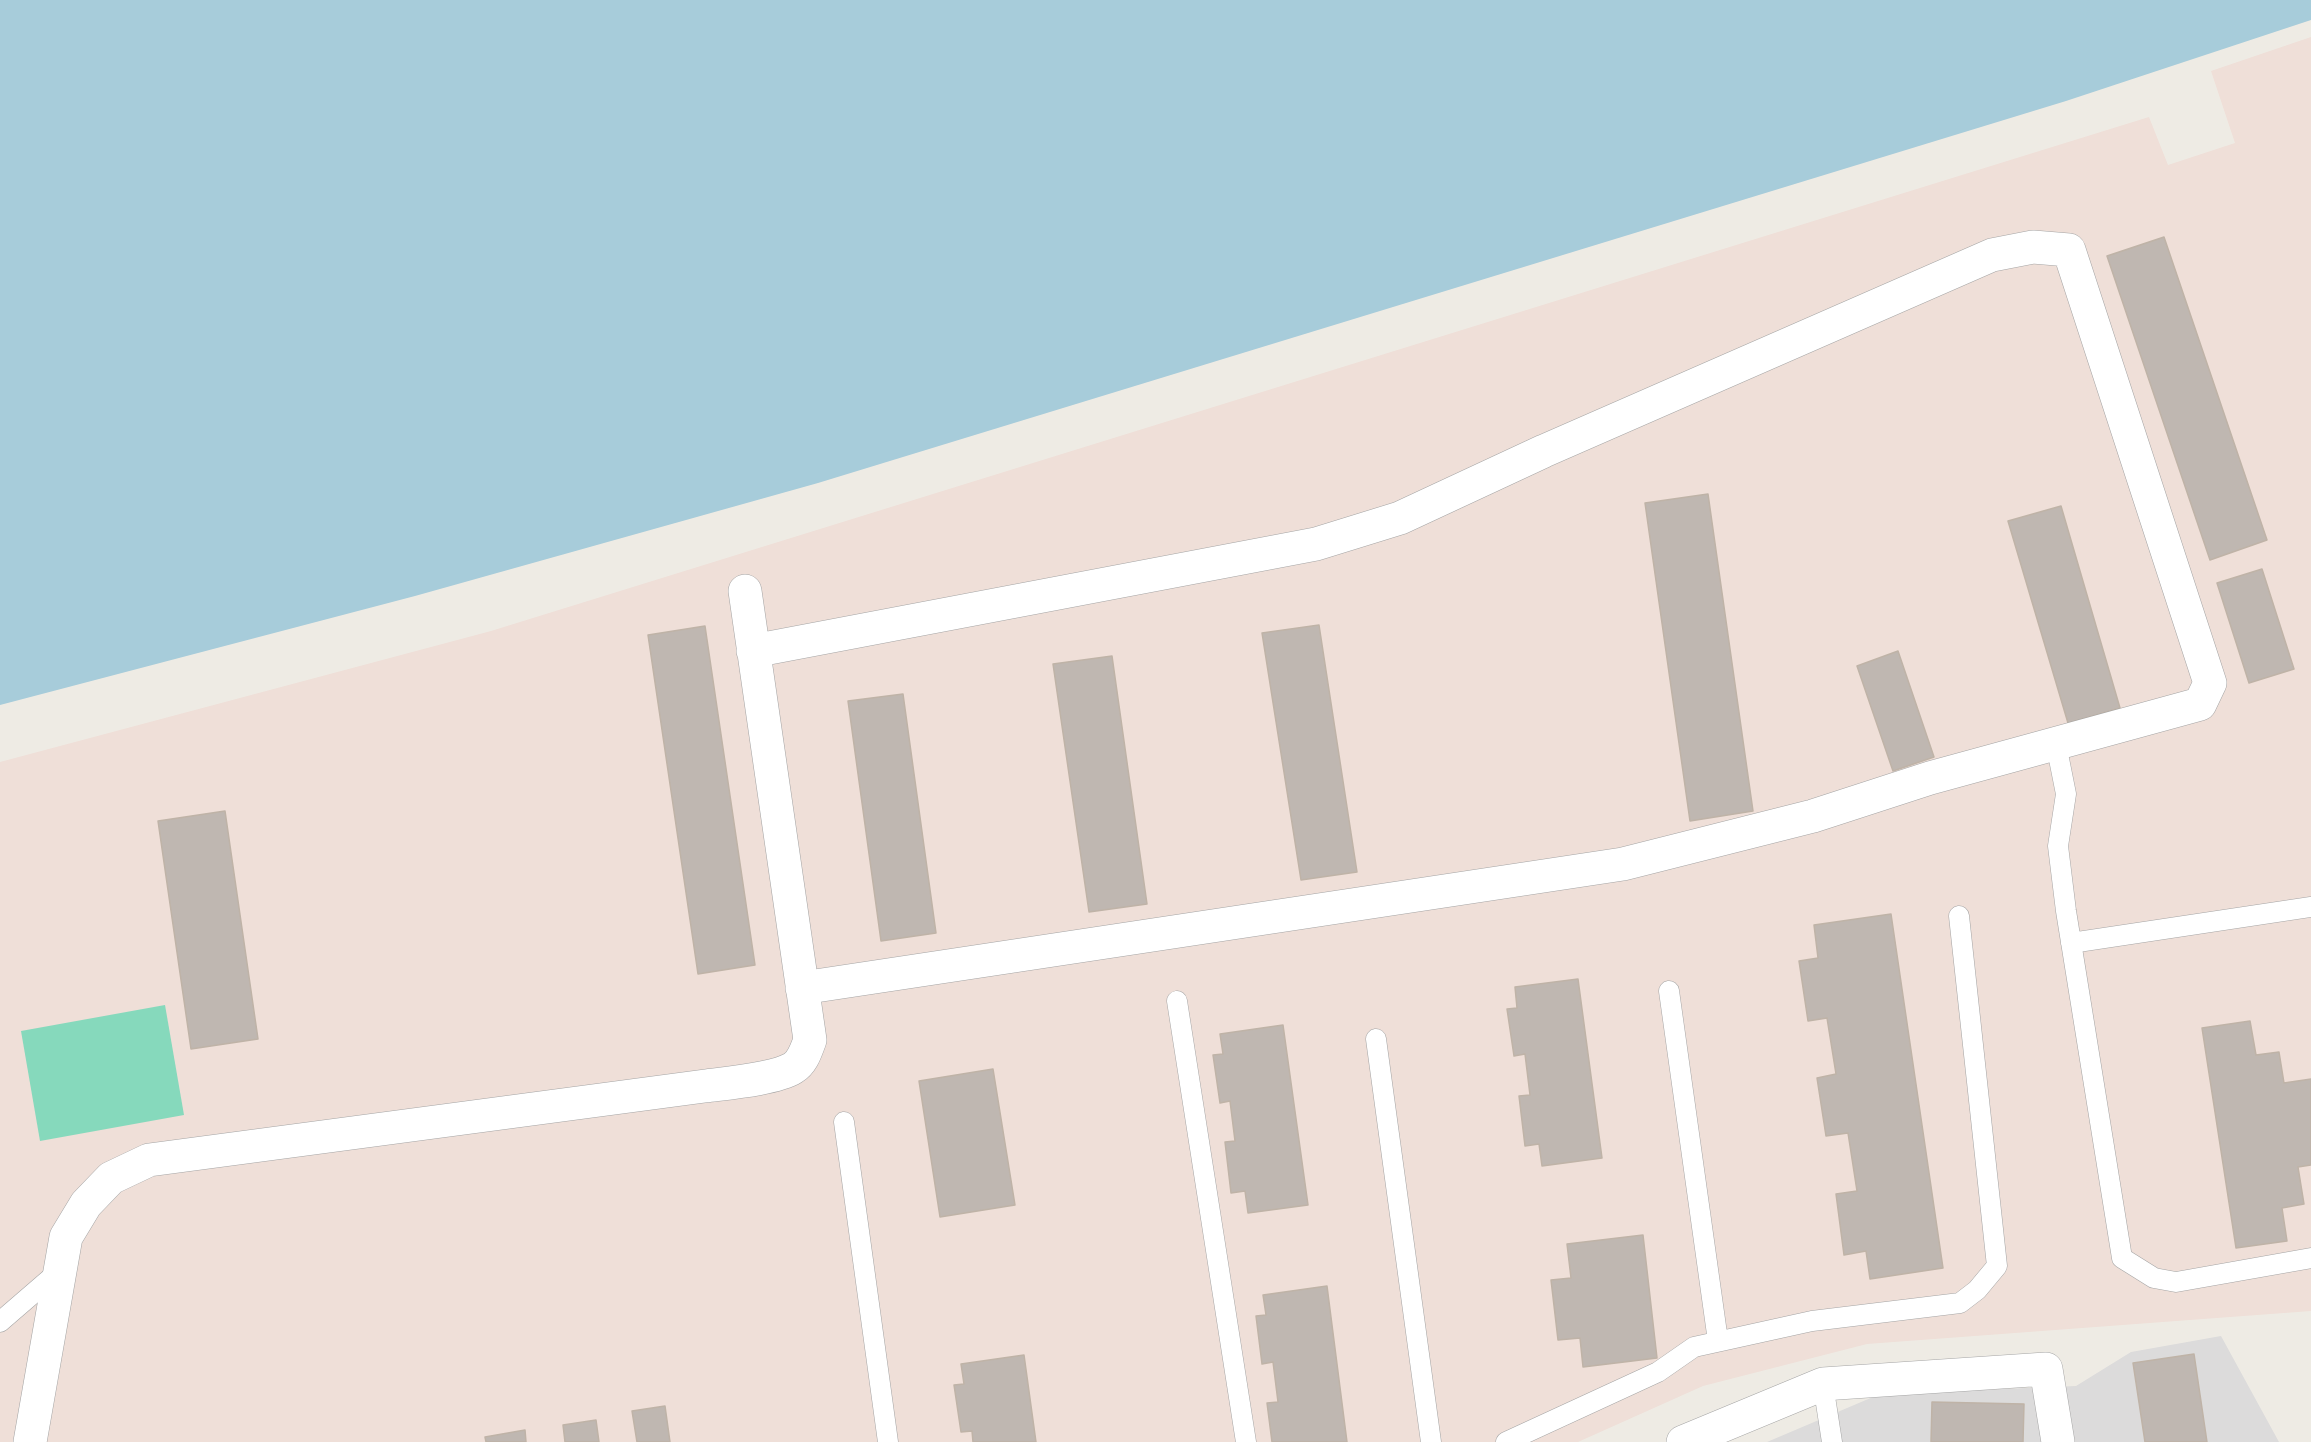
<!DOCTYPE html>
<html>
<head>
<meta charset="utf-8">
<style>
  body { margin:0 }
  canvas { display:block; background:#eeebe4 }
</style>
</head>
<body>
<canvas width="2311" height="1442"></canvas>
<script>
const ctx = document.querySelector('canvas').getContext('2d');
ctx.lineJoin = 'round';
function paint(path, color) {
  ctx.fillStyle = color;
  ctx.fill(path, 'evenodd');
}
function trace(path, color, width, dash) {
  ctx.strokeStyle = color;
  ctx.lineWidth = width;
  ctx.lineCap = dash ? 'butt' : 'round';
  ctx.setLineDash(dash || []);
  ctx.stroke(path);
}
paint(new Path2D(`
  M 2221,1336 L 2279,1442 L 1767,1442 L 1880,1394 L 2076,1386 L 2131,1352 Z`), '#dcdbdb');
paint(new Path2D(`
  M 2311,37 L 2311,1311 L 1867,1344 L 1703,1386 L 1578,1442 L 0,1442 L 0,762 L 491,631 L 2149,117 L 2168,165 L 2235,143 L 2211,71 Z`), '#efdfd8');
paint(new Path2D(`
  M 165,1005 L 184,1115 L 40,1141 L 21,1031 Z`), '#86d9bc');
paint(new Path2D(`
  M 0,0 L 2311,0 L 2311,20 L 2066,101 L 818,483 L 415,596 L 0,705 Z`), '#a7ccda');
const building = new Path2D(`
  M 2164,237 L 2267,540 L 2210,560 L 2107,256 Z
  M 1708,494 L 1753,811 L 1690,821 L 1645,503 Z
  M 2061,506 L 2120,708 L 2068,723 L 2008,521 Z
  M 2262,569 L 2294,669 L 2249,683 L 2217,583 Z
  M 1319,625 L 1357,872 L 1301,880 L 1262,633 Z
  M 705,626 L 755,965 L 698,974 L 648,635 Z
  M 1898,651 L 1934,757 L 1893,771 L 1857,666 Z
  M 1112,656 L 1147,904 L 1089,912 L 1053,664 Z
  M 903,694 L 936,933 L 881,941 L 848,701 Z
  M 225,811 L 258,1039 L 191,1049 L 158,821 Z
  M 1891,914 L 1943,1268 L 1870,1279 L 1866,1251 L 1844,1255 L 1836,1194 L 1857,1191 L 1848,1133 L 1826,1136 L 1817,1078 L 1836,1074 L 1827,1018 L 1808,1021 L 1799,961 L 1818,958 L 1814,925 Z
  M 1578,979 L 1602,1158 L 1542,1166 L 1539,1144 L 1525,1146 L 1519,1096 L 1530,1095 L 1525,1054 L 1514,1056 L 1507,1009 L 1517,1008 L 1515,987 Z
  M 2250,1021 L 2256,1055 L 2279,1052 L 2284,1083 L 2311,1079 L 2311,1165 L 2298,1167 L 2304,1204 L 2282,1208 L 2287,1241 L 2236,1248 L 2202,1028 Z
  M 1283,1025 L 1308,1205 L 1248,1213 L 1245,1191 L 1231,1193 L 1225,1142 L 1235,1141 L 1230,1101 L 1220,1103 L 1213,1055 L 1223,1054 L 1220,1034 Z
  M 993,1069 L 1015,1205 L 940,1217 L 919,1081 Z
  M 1643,1235 L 1657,1358 L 1583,1367 L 1580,1338 L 1558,1340 L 1551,1280 L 1571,1278 L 1567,1244 Z
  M 1327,1286 L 1347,1442 L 1272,1442 L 1267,1403 L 1278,1402 L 1273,1362 L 1262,1364 L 1256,1316 L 1266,1315 L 1263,1295 Z
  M 2194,1354 L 2207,1442 L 2145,1442 L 2133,1363 Z
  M 1024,1355 L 1036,1442 L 973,1442 L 972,1431 L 961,1432 L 954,1385 L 964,1384 L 961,1364 Z
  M 1932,1402 L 2024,1404 L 2023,1442 L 1931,1442 Z
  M 665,1406 L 670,1442 L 637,1442 L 632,1411 Z
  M 596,1420 L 599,1442 L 565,1442 L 563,1425 Z
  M 525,1430 L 526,1442 L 486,1442 L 485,1437 Z`);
paint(building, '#bfb7b1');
trace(building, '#bfb3a7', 1.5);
const service = new Path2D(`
  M 2056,744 L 2066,794 L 2058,846 L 2066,911 L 2122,1258 L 2154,1278 L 2176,1282 L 2311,1258
  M 2071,943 L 2311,907
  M 1669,991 L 1718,1341
  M 1177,1001 L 1246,1442
  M 1376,1039 L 1431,1442
  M 844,1122 L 888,1442
  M 0,1322 L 59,1271
  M 1823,1384 L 1832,1442
  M 1506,1442 L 1658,1372 L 1694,1347 L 1812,1321 L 1960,1303 L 1977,1290 L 1997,1266 L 1959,916`);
const minor = new Path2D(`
  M 753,651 L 1316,544 L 1400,518 L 1544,451 L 1992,255 L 2033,247 L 2069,250 L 2210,683 L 2200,704 L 1930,778 L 1813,816 L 1623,864 L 802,988
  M 30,1442 L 66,1237 L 86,1204 L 111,1178 L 149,1160 L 705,1086 C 728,1083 775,1079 793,1068 C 803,1062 806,1050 810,1040 L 745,591
  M 1683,1442 L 1823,1384 L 2046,1369 L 2058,1442`);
trace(service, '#a5a5a5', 21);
trace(minor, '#a5a5a5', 34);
trace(service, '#fff', 20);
trace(minor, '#fff', 33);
</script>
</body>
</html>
